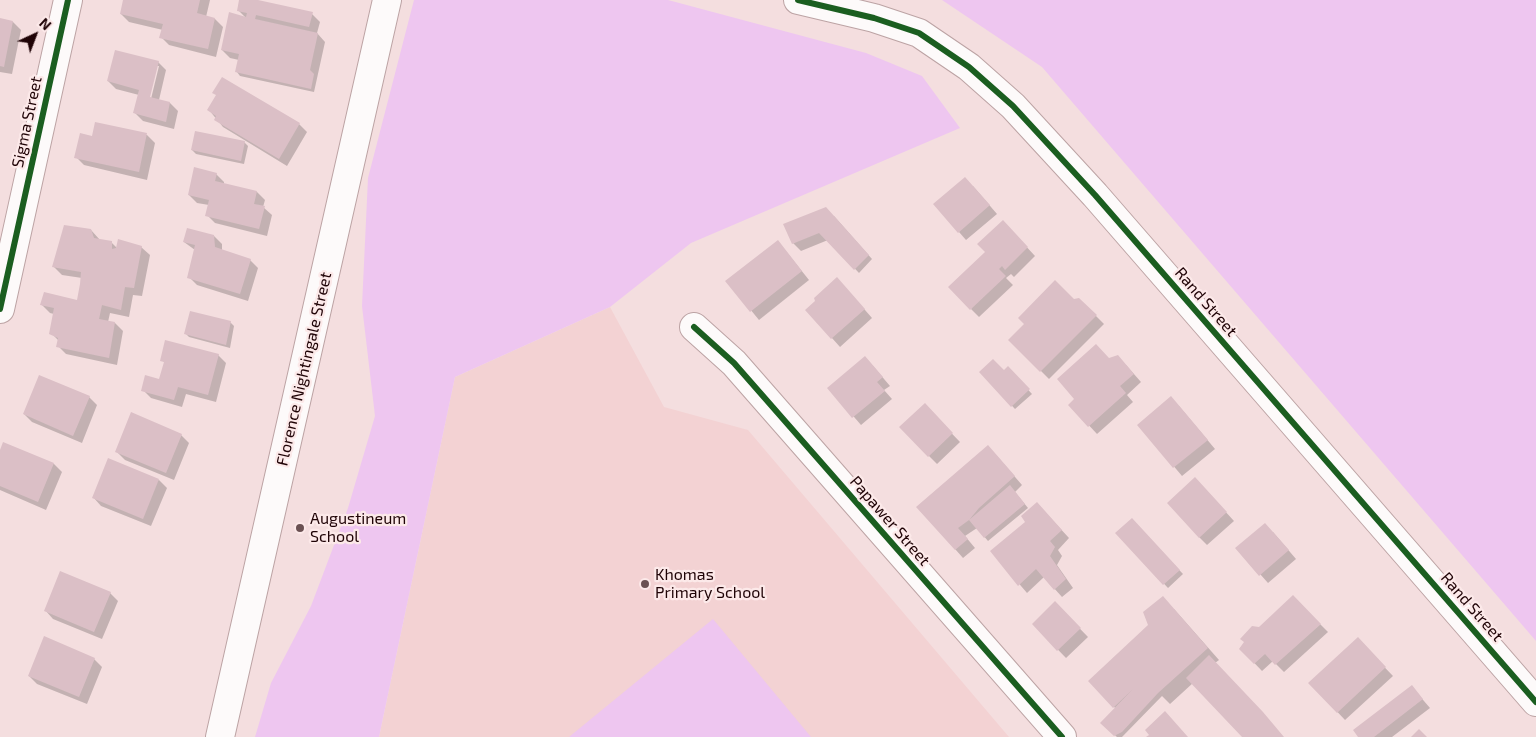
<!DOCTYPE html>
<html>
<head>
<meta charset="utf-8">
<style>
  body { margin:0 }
  #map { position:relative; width:1536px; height:737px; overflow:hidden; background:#f4dedf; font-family:"Exo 2",sans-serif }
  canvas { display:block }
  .north { position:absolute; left:10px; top:10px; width:50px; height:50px; -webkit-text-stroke:4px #fce9e9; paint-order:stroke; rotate:43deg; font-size:14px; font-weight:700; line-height:20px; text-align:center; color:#1f0306 }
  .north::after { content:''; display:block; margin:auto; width:18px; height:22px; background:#1f0306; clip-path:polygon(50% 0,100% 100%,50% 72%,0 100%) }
</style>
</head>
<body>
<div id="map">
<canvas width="1536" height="737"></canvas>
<div class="north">N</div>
</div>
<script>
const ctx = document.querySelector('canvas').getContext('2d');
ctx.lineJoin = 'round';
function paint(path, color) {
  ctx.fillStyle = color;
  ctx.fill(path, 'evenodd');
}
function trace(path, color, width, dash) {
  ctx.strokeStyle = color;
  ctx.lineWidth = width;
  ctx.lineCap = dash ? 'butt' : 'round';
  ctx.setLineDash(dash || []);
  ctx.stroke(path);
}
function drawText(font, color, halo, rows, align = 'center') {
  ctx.font = font + ' "Exo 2",sans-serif';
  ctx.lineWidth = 4.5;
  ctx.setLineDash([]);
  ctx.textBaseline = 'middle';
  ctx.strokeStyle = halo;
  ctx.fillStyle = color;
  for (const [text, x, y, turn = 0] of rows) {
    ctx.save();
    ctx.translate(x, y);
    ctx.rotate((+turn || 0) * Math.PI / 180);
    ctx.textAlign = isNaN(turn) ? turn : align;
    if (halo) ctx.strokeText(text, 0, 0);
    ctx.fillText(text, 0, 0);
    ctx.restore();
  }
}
paint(new Path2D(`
  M 610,307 L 664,407 L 748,430 L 1009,737 L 379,737 L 455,377 Z`), '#f3d2d3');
paint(new Path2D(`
  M 414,0 L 668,0 L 866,53 L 922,76 L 960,128 L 691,243 L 610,307 L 455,377 L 379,737 L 255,737 L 271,683 L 311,606 L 348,508 L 375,416 L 362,306 L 368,178 Z
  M 942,0 L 1536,0 L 1536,641 L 1042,67 Z
  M 713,619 L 811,737 L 569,737 Z`), '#eec6f0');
paint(new Path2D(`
  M 124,0 L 210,0 L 206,17 L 215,19 L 223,27 L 216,57 L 169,45 L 161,37 L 163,30 L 129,22 L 121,14 Z
  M 240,0 L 252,0 L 312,14 L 320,22 L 317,33 L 325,42 L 314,92 L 240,76 L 237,72 L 239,60 L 230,58 L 222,50 L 246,18 L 238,10 Z
  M 0,19 L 13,22 L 21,30 L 12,74 L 0,72 Z
  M 158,62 L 166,70 L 159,100 L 170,103 L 178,111 L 174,129 L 143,121 L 135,113 L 139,95 L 116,89 L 108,81 ZM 156,66 L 159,66 L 150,103 L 147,103 Z
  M 217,96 L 299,124 L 307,132 L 287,166 L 223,127 L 209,110 Z
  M 96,123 L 147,135 L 155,143 L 147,180 L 84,165 L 76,157 L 93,138 Z
  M 244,142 L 248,146 L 244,164 L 196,154 L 192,150 Z
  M 216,174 L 224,182 L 224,184 L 257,192 L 265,200 L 263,207 L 272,215 L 267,236 L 215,223 L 207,215 L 209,205 L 197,203 L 189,195 Z
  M 973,186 L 997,214 L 966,240 L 959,232 Z
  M 834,216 L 872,259 L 859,273 L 828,240 L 801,251 L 793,243 Z
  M 91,230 L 100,240 L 111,242 L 117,248 L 141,247 L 150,255 L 142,296 L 133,295 L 129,317 L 110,313 L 108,322 L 115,323 L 123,331 L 117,365 L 66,354 L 58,346 L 59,341 L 51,333 L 54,314 L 50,313 L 42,305 L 78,301 L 82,278 L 62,275 L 54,267 Z
  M 1011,230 L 1035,256 L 1014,277 L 1011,274 L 1006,278 L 1013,285 L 979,317 L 971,309 Z
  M 214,236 L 222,244 L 222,251 L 250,260 L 258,268 L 248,301 L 197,285 L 189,277 L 195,250 L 184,242 Z
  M 785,250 L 809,280 L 759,320 L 727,281 Z
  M 845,287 L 872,318 L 840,347 L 807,310 Z
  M 1079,299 L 1104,324 L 1049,379 L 1010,340 L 1073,300 Z
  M 230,322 L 234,326 L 230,348 L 189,337 L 185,333 Z
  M 218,355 L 226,363 L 216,402 L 186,394 L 182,407 L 151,398 L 143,390 L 160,380 L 165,363 L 162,360 Z
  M 1109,359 L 1126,365 L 1141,382 L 1127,395 L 1133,402 L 1097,434 L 1070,405 Z
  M 873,366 L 890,386 L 884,390 L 892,399 L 861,425 L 829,388 Z
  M 1008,368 L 1032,394 L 1015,409 L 980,372 L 1004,372 Z
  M 89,397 L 97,405 L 82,443 L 32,422 L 24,414 Z
  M 1179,406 L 1215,449 L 1182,476 L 1139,425 Z
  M 932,413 L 960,442 L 937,464 L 929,456 Z
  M 181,435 L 189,443 L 174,480 L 125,460 L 117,452 Z
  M 0,453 L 54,464 L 62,472 L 46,510 L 0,490 Z
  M 996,455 L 1022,485 L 1015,492 L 1028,508 L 988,541 L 977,528 L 965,536 L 975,548 L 963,558 L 918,507 Z
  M 159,480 L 167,488 L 151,526 L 101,506 L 93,497 Z
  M 1203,487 L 1234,521 L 1207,545 L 1199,537 Z
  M 1045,512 L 1069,538 L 1058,550 L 1062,556 L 1057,565 L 1073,588 L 1062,597 L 1044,577 L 1027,593 L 992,552 Z
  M 1132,520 L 1183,574 L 1168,588 L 1117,534 Z
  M 1273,532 L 1296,559 L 1268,583 L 1237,548 Z
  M 110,593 L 118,601 L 102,639 L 53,619 L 45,610 Z
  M 1293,597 L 1328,632 L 1284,672 L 1273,661 L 1262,671 L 1240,648 Z
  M 1055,603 L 1088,637 L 1066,658 L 1033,624 Z
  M 1174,609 L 1219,660 L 1215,663 L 1283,737 L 1243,737 L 1193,683 L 1170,704 L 1162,696 L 1122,737 L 1117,737 L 1102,723 L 1116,709 L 1090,681 Z
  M 1365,647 L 1393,676 L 1345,720 L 1310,683 Z
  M 94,659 L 102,667 L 87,704 L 37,684 L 29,676 Z
  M 1412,687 L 1430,708 L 1392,737 L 1360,737 Z`), '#0003');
paint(new Path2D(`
  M 123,0 L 200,0 L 197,13 L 215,18 L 208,49 L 159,38 L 163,24 L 120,14 Z
  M 239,0 L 258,0 L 313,12 L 309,27 L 256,15 L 255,19 L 318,33 L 310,70 L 314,74 L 311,89 L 235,72 L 239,54 L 221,50 L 229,12 L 246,17 L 247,13 L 237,11 Z
  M 0,18 L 13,21 L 4,67 L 0,66 Z
  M 115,50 L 159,61 L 150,97 L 170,102 L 166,122 L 133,113 L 139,90 L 107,81 Z
  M 222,77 L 300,123 L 279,159 L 214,120 L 216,116 L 207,110 L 216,95 L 212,93 Z
  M 95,122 L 147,133 L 139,172 L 74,158 L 80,133 L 92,136 Z
  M 195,131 L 245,141 L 241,161 L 191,150 Z
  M 194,167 L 217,173 L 215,181 L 257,191 L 254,204 L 265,206 L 259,229 L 205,216 L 209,200 L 188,195 Z
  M 965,177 L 990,205 L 958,233 L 933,204 Z
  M 826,207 L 869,255 L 854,270 L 819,233 L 792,244 L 783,224 Z
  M 1003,220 L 1028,247 L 1005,270 L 1002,266 L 999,269 L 1006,276 L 970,310 L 948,287 L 985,252 L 977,244 Z
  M 64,225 L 91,229 L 94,238 L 112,241 L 112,249 L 116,248 L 118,239 L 142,246 L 134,288 L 125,287 L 121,310 L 102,305 L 99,319 L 115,322 L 109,358 L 56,347 L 58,338 L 49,334 L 54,308 L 40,305 L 44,292 L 77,300 L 80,284 L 81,272 L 52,267 Z
  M 187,228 L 214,235 L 215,247 L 251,259 L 240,294 L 187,278 L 195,245 L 183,242 Z
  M 778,240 L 802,271 L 750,312 L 725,281 Z
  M 837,277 L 865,309 L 831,339 L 805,310 L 815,301 L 814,298 Z
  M 1055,280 L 1074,299 L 1079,298 L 1097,315 L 1040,372 L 1008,340 L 1024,324 L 1018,318 Z
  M 190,311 L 231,321 L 226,345 L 184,334 Z
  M 165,340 L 219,354 L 208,395 L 178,387 L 174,400 L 141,391 L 145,375 L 159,379 L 164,362 L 160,361 Z
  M 1096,344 L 1109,358 L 1118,355 L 1134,374 L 1120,386 L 1126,393 L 1088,427 L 1068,405 L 1074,399 L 1057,379 Z
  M 865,356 L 883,377 L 877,382 L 885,391 L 852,418 L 827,388 Z
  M 993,359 L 1004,370 L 1008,366 L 1030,389 L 1011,407 L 979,372 Z
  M 39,375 L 90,396 L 73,436 L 23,414 Z
  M 1171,396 L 1208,440 L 1173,468 L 1137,425 Z
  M 925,403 L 953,433 L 928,457 L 899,427 Z
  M 131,412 L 182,434 L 166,473 L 115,452 Z
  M 3,442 L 54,463 L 38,502 L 0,486 L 0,450 Z
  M 988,445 L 1015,476 L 979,508 L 969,520 L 958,528 L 968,539 L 955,550 L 916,507 Z
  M 108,458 L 159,479 L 143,519 L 92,498 Z
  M 1195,477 L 1227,512 L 1199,538 L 1167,503 Z
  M 1010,485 L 1025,504 L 984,538 L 969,520 Z
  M 1037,502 L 1062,530 L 1050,541 L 1055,547 L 1050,556 L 1066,579 L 1054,590 L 1036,569 L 1018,586 L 990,551 L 1025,522 L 1021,516 Z
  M 1132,518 L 1180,570 L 1163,585 L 1115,533 Z
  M 1265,523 L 1289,550 L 1259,576 L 1235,548 Z
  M 60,571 L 111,592 L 94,632 L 44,611 Z
  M 1293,595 L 1321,624 L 1275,665 L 1265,654 L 1254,664 L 1239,649 L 1244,642 L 1240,639 L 1252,626 L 1259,627 Z
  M 1163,596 L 1208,648 L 1158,693 L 1122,732 L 1114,736 L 1100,723 L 1133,689 L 1113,708 L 1088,681 L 1148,625 L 1143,612 Z
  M 1055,601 L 1081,628 L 1057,651 L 1032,624 Z
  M 44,636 L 95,658 L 79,697 L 28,676 Z
  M 1358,637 L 1386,667 L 1337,713 L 1308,683 Z
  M 1209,655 L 1263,712 L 1284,737 L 1242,737 L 1186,678 Z
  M 1412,685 L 1423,699 L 1374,737 L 1358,737 L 1353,730 Z
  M 1165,711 L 1188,737 L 1146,737 L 1149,735 L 1145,730 Z
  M 1419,729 L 1427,737 L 1411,737 Z`), '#dbbfc6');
const minor = new Path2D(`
  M 798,0 L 874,18 L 919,33 L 969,67 L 1013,106 L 1095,195 L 1536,702
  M 0,309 L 68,0
  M 694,327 L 734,363 L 1062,737`);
const major = new Path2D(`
  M 220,737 L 387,0`);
trace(minor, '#bca3a4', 30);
trace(major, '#bca3a4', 30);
trace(minor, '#fdfafa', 28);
trace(major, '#fdfafa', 28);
trace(new Path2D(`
  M 798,0 L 874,18 L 919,33 L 969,67 L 1013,106 L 1095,195 L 1536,702
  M 0,309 L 68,0
  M 694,327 L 734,363 L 1062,737`), '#1b5e20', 6);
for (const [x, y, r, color] of [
  [300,528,5,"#6a5052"],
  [645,584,5,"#6a5052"]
]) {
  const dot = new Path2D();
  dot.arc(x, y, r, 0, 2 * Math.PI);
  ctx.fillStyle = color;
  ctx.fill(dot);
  trace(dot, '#fce9e9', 2);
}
drawText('16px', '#1f0306', '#fce9e9', [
  ["Sigma Street",27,122,-78],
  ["Rand Street",1206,302,49],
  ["Florence Nightingale Street",304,369,-77],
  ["Papawer Street",890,521,49],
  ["Rand Street",1472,607,49]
]);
drawText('16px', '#1f0306', '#fce9e9', [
  ["Augustineum",310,519],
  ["School",310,537],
  ["Khomas",655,575],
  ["Primary School",655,593]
], 'left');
</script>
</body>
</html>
